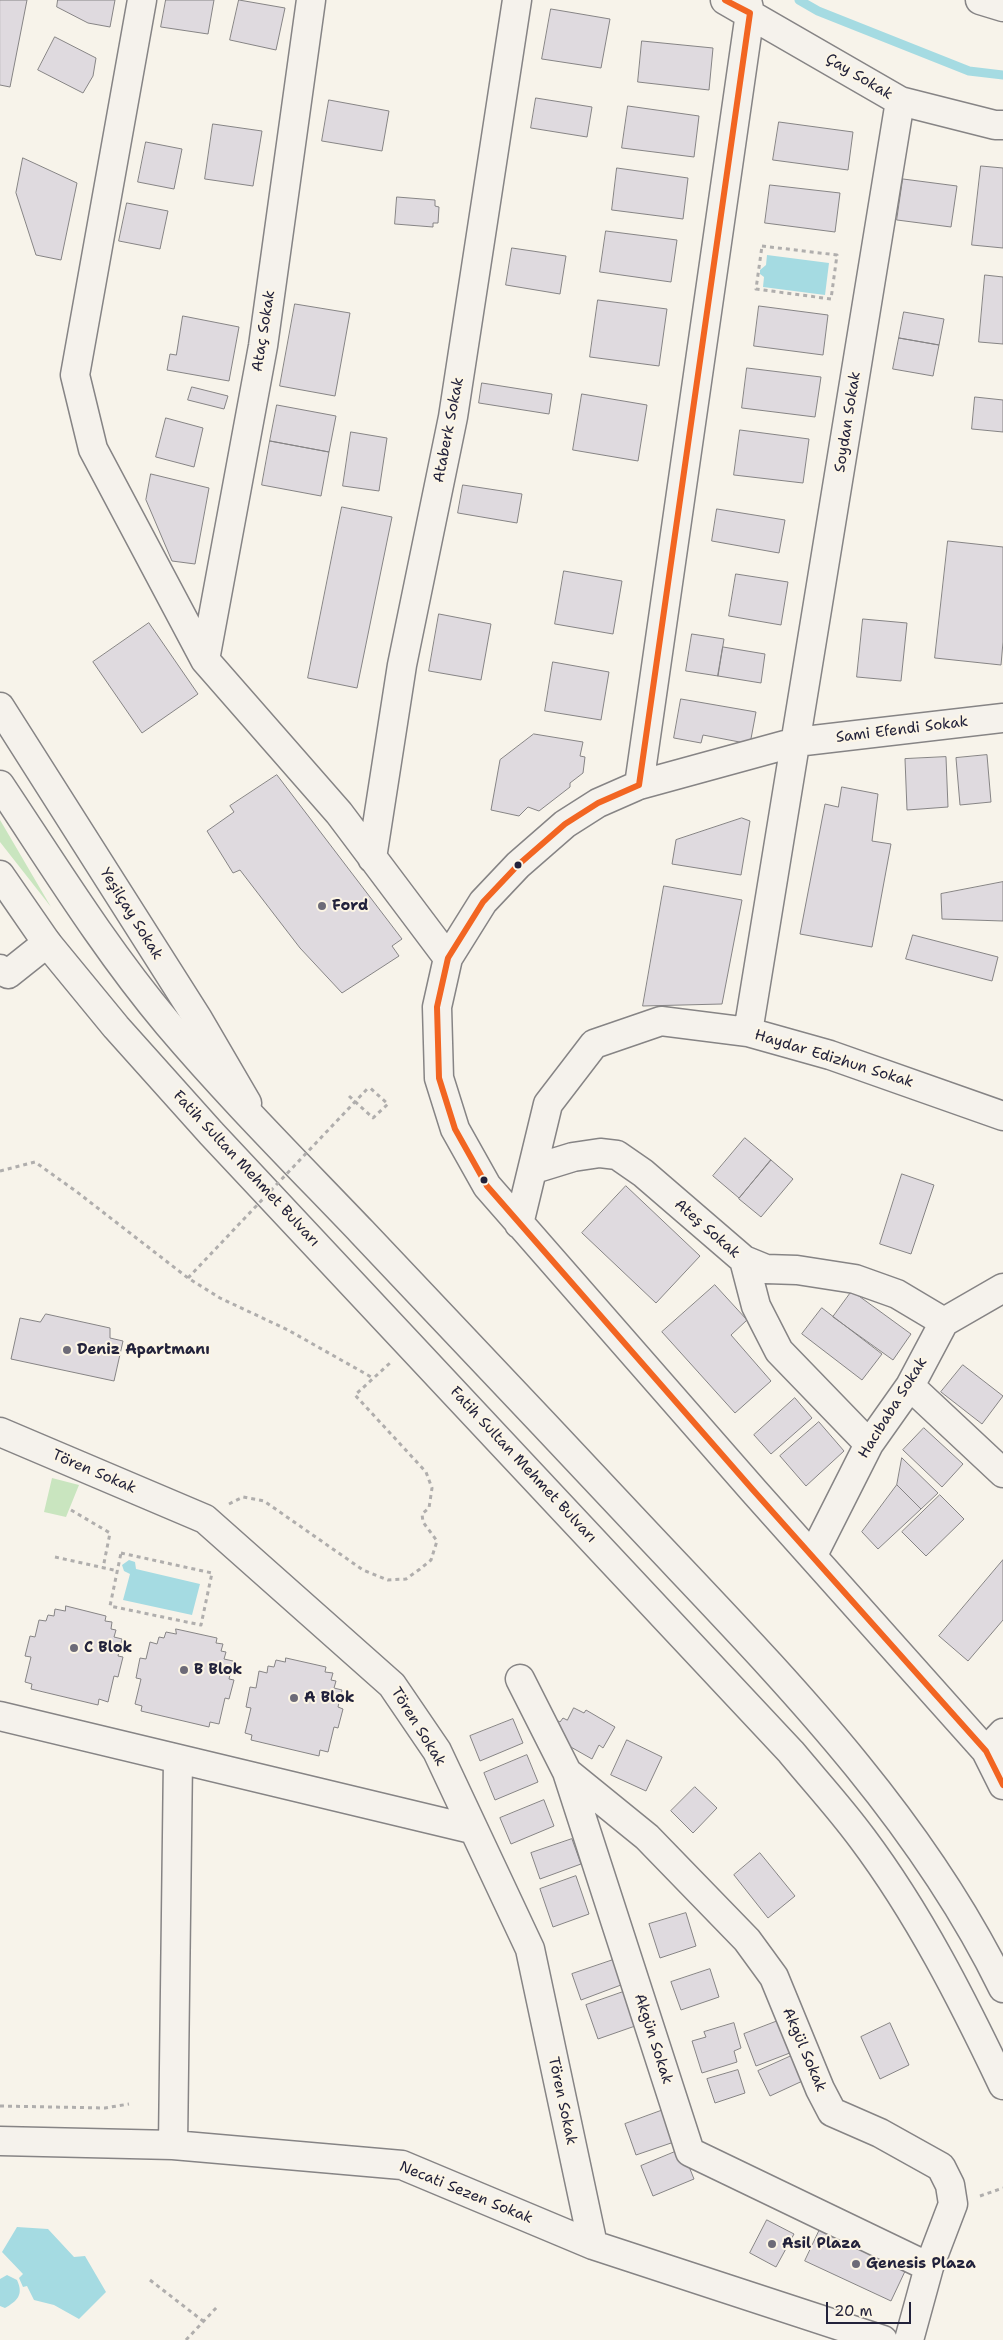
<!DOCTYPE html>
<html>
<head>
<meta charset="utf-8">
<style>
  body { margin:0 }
  #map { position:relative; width:1003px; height:2340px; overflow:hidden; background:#f7f3ea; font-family:"Shantell Sans",sans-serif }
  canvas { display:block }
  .scale { position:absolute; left:826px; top:2302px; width:85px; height:22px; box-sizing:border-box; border:2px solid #22223b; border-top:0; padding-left:6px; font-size:15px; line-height:18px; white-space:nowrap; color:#22223b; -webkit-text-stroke:4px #fcf5e5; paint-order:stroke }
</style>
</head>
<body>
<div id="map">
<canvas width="1003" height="2340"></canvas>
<div class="scale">20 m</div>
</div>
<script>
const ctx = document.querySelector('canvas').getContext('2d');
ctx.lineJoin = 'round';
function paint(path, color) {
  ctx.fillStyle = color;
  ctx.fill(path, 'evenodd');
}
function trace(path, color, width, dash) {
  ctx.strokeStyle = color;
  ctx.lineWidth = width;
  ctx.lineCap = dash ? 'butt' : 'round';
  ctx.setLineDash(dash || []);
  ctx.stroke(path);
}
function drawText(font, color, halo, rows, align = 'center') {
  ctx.font = font + ' "Shantell Sans",sans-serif';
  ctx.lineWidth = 4;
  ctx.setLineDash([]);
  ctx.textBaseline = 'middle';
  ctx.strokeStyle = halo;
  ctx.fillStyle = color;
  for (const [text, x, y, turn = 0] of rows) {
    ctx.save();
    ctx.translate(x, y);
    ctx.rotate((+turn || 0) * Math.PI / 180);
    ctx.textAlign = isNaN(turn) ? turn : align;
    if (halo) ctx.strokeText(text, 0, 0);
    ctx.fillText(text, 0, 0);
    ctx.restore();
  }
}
paint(new Path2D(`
  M 0,820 L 3,825 L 51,907 L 0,842 Z
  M 52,1478 L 79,1485 L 66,1517 L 44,1512 Z`), '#c9e5bf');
paint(new Path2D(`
  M 767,255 L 829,263 L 825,295 L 763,287 L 764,277 L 760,274 L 760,270 L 766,265 Z
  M 129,1560 L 135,1562 L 136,1569 L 200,1584 L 192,1615 L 123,1600 L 130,1574 L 124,1571 L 122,1565 Z
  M 17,2227 L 48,2229 L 74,2257 L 85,2256 L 106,2292 L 79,2319 L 54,2305 L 34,2300 L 27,2286 L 23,2287 L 19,2278 L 23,2274 L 2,2252 Z
  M 7,2275 L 17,2280 C 24,2295 17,2301 5,2308 L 0,2306 L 0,2279 Z`), '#a5dbe2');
trace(new Path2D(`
  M 799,0 L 818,11 L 969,71 L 1003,75`), '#a5dbe2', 9);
const building = new Path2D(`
  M 0,0 L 27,0 L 10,87 L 0,85 Z
  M 58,0 L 115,0 L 110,27 L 88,23 L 57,7 Z
  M 166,0 L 214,0 L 208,34 L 161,27 Z
  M 239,0 L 285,8 L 276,50 L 230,40 Z
  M 551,9 L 610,19 L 601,68 L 542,59 Z
  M 55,37 L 96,58 L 93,76 L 83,93 L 38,70 Z
  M 642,41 L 713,48 L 709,90 L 638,82 Z
  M 536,98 L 592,107 L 587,137 L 531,128 Z
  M 329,100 L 389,111 L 382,151 L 322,141 Z
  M 628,106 L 699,116 L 694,157 L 622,148 Z
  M 779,122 L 853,132 L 848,170 L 773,160 Z
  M 213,124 L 262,131 L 253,186 L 205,179 Z
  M 146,142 L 182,149 L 174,189 L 138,182 Z
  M 23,158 L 77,183 L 61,260 L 36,255 L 16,193 Z
  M 981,166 L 1003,168 L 1003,248 L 972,245 Z
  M 617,168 L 688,178 L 683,219 L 612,210 Z
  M 903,179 L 957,186 L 951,227 L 897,220 Z
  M 770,185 L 840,193 L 835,232 L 765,223 Z
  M 397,197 L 435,200 L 435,206 L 439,207 L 438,223 L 433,223 L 433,227 L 395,224 Z
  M 127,203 L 168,211 L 160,249 L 119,241 Z
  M 606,231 L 677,240 L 671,282 L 600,272 Z
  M 512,248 L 566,256 L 560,294 L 506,285 Z
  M 985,275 L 1003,277 L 1003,344 L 979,342 Z
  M 598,300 L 667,309 L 659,366 L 590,357 Z
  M 295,304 L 350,313 L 335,396 L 280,386 Z
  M 759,306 L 828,315 L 823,355 L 754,346 Z
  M 904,312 L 944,319 L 939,345 L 899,338 Z
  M 183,316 L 239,327 L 229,381 L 167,370 L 170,354 L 176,355 Z
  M 899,338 L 939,345 L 933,376 L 893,369 Z
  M 747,368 L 821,377 L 815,417 L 742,408 Z
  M 482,383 L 552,394 L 549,414 L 479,403 Z
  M 192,387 L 228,396 L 224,409 L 188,400 Z
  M 582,394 L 647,405 L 638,461 L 573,450 Z
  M 975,397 L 1003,400 L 1003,432 L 972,429 Z
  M 277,405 L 336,416 L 329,452 L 270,441 Z
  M 166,418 L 203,428 L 194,467 L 156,457 Z
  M 740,430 L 809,439 L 803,483 L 734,475 Z
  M 351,432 L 387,438 L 379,491 L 343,486 Z
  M 270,441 L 329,452 L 321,496 L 262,485 Z
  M 151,474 L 209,488 L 195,564 L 172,561 L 146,500 Z
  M 463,485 L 522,494 L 517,523 L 458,513 Z
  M 342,507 L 392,517 L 357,688 L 308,678 Z
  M 717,509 L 785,520 L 779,553 L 712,541 Z
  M 948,541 L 1003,547 L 1003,642 L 1001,665 L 935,658 Z
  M 564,571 L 622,581 L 613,634 L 555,624 Z
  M 736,574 L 788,582 L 781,625 L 729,616 Z
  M 439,614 L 491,624 L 481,680 L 429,671 Z
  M 863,619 L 907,623 L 901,681 L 857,677 Z
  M 149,623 L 198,694 L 142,733 L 93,662 Z
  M 692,634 L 724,639 L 718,676 L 686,671 Z
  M 723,647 L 765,654 L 761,683 L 718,676 Z
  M 553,662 L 609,672 L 601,720 L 545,711 Z
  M 681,699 L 756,712 L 750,744 L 703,735 L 701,743 L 674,738 Z
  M 534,734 L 583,742 L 580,756 L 585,757 L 583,773 L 570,783 L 570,787 L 539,811 L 528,807 L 519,816 L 491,810 L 500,760 Z
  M 987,755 L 991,802 L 960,805 L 956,758 Z
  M 946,757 L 948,807 L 907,810 L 905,759 Z
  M 277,775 L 402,939 L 392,946 L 399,956 L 342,993 L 300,948 L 240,870 L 233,873 L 207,831 L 234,812 L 230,806 Z
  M 842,787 L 878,794 L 872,841 L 891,844 L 872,947 L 800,934 L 825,804 L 838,807 Z
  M 742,818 L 750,821 L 741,875 L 672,864 L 676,840 Z
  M 1003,882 L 1003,921 L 942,919 L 941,894 Z
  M 664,886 L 742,900 L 722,1004 L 643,1006 Z
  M 913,935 L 998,957 L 992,981 L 906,959 Z
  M 745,1138 L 771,1160 L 739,1198 L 713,1176 Z
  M 771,1160 L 793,1179 L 761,1217 L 739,1199 Z
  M 902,1174 L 934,1185 L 911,1254 L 880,1244 Z
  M 626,1186 L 700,1256 L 656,1303 L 582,1233 Z
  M 715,1285 L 747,1320 L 731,1335 L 771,1381 L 735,1413 L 662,1332 Z
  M 852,1291 L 911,1334 L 893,1360 L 833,1317 Z
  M 822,1308 L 882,1354 L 862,1380 L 802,1334 Z
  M 46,1314 L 110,1328 L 110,1338 L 123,1341 L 114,1381 L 11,1359 L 20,1318 L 40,1322 Z
  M 963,1365 L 1003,1396 L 982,1424 L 941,1392 Z
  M 795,1398 L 812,1418 L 771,1454 L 754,1435 Z
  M 819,1422 L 844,1451 L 806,1486 L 780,1456 Z
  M 924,1428 L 963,1464 L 942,1487 L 903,1450 Z
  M 902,1458 L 938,1493 L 921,1509 L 897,1485 Z
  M 897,1485 L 921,1509 L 878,1549 L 862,1532 Z
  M 940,1495 L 964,1519 L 926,1556 L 902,1532 Z
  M 1003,1560 L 1003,1620 L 968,1661 L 939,1636 Z
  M 66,1606 L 106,1616 L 105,1621 L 112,1622 L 111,1629 L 116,1630 L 114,1637 L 122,1639 L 118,1656 L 123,1657 L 118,1677 L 114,1676 L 108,1702 L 99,1699 L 98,1705 L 31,1689 L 32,1684 L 25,1682 L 31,1657 L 25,1656 L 30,1636 L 35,1637 L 39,1620 L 46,1621 L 48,1615 L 54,1616 L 55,1609 L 65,1611 Z
  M 176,1629 L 217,1638 L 216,1643 L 223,1644 L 221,1651 L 226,1652 L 224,1659 L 233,1661 L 229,1679 L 234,1680 L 229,1699 L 225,1698 L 219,1724 L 210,1722 L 209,1727 L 141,1711 L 142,1706 L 135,1704 L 141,1679 L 136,1678 L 140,1658 L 146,1659 L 150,1642 L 157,1644 L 159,1637 L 164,1638 L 166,1632 L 176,1634 Z
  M 286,1658 L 326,1667 L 325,1672 L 333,1673 L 331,1680 L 336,1681 L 334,1688 L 342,1690 L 338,1707 L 343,1709 L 338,1728 L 334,1727 L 328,1752 L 320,1750 L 319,1756 L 251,1740 L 252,1735 L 245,1733 L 251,1708 L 246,1707 L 250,1687 L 256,1688 L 259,1671 L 267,1673 L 268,1666 L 274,1667 L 276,1660 L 285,1662 Z
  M 574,1708 L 584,1713 L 586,1710 L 615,1727 L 603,1748 L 599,1745 L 592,1759 L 562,1742 L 565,1735 L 549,1726 L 553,1718 L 560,1722 L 563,1718 L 567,1720 Z
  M 513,1719 L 523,1743 L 480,1761 L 470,1736 Z
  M 627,1740 L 662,1757 L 646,1791 L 611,1775 Z
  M 527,1755 L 538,1782 L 495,1800 L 484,1773 Z
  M 695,1787 L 717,1808 L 693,1833 L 671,1811 Z
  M 544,1800 L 554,1826 L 511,1844 L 500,1818 Z
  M 572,1839 L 581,1864 L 540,1879 L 531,1853 Z
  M 760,1853 L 795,1896 L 768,1918 L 734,1875 Z
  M 576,1876 L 589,1914 L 553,1927 L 540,1889 Z
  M 686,1913 L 696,1946 L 660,1958 L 649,1924 Z
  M 613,1960 L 621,1985 L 581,2000 L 572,1974 Z
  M 710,1969 L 719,1997 L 681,2010 L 671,1982 Z
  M 626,1991 L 638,2025 L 598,2039 L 586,2005 Z
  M 783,2019 L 795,2051 L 756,2066 L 744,2034 Z
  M 734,2023 L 741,2048 L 734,2051 L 737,2062 L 702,2073 L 692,2041 L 706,2037 L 704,2032 Z
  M 890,2023 L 909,2065 L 880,2079 L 861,2037 Z
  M 798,2053 L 809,2078 L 770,2096 L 758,2071 Z
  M 738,2070 L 745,2093 L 715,2103 L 707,2079 Z
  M 666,2109 L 677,2141 L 636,2155 L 625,2124 Z
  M 682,2149 L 694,2179 L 653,2196 L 641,2166 Z
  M 767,2220 L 794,2234 L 776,2267 L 750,2253 Z
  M 821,2227 L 907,2267 L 891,2301 L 805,2261 Z`);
paint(building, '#dfdadf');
trace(building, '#868485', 1);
const minor = new Path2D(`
  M 142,0 L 75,375 L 93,449 L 205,660 L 339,813 L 448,958
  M 725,0 L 900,101 L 995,125 L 1003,125
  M 980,0 L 1003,7
  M 205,660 L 263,346 L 311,0
  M 0,707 L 198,1019 L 247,1103
  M 1003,718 L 796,742 L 639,785 L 598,803 L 565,824 L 518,865 L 483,902 L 448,958 L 437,1007 L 439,1078 L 455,1129 L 487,1186 L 753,1490 L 986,1751 L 1003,1785
  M 639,785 L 750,13 L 747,0
  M 372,858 L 402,665 L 453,417 L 517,0
  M 0,969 L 8,974 L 47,943
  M 748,1032 L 900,101
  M 534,1169 L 573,1157 L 600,1153 L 617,1155 L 643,1173 L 744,1260 L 766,1269 L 797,1270 L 855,1279 L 897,1294 L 944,1322
  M 519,1224 L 548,1104 L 594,1044 L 661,1021 L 748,1032 L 830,1055 L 1003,1116
  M 744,1260 L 756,1306 L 779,1351 L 869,1444
  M 910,1386 L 1003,1473
  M 0,1432 L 205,1519 L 392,1685 L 437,1751 L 530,1949 L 593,2245
  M 813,1555 L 869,1444 L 910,1386 L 944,1322 L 1003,1288
  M 520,1679 L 567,1772 L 690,2152 L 929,2267
  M 0,1716 L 471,1829
  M 986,1751 L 1003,1733
  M 567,1772 L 647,1837 L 747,1940 L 774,1977 L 820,2089 L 832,2112 L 880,2133 L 941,2167 L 950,2185 L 953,2204 L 929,2267 L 909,2340
  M 0,2141 L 173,2145 L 402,2165 L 593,2245 L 883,2340
  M 173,2145 L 178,1759`);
const major = new Path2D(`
  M 0,785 C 54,866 105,949 168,1024 C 229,1096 296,1163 362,1232 C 452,1327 543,1423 633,1519 C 769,1664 915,1807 1003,1988
  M 0,875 L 47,943 L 116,1027 L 211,1133 L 791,1752 C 815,1781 840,1808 862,1838 C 919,1914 962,1999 1003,2085`);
trace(minor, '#868485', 31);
trace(major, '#868485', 31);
trace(new Path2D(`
  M 762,246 L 837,255 L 831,299 L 756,289 Z
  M 349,1096 L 373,1118 L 388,1104 L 369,1087
  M 0,1171 L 35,1162 L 77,1192 L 188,1278 L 220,1298 L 288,1330 L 373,1378
  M 229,1504 L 243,1497 L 264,1501 L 363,1570 L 388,1580 L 406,1579 L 420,1569 L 431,1560 L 437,1541 L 423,1522 L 422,1514 L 429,1508 L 432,1488 L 426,1472 L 355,1395 L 390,1363
  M 71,1510 L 110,1533 L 103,1568
  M 121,1553 L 212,1573 L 201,1625 L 110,1606 Z
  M 55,1557 L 118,1571
  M 0,2106 L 105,2108 L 129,2104
  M 980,2196 L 1003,2188
  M 150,2280 L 203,2321
  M 186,2340 L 217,2307`), '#b0aead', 3, [4, 4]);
trace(minor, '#f5f2ec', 28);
trace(major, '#f5f2ec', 28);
trace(new Path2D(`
  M 188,1278 L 369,1087`), '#b0aead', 3, [4, 4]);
trace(new Path2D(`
  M 725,0 L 750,13 L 639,785 L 598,803 L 565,824 L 518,865 L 483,902 L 448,958 L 437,1007 L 439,1078 L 455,1129 L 487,1186 L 753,1490 L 986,1751 L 1003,1785`), '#f26522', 6);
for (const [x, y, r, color] of [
  [518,865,4.5,"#22223b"],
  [322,906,5,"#6d6b78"],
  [484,1180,4.5,"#22223b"],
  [67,1350,5,"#6d6b78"],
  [74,1648,5,"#6d6b78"],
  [184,1670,5,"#6d6b78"],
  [294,1698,5,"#6d6b78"],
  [772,2244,5,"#6d6b78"],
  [856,2264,5,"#6d6b78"]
]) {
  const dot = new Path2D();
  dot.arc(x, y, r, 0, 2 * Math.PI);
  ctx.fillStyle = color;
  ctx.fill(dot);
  trace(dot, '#fcf5e5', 2);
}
drawText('15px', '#22223b', '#fcf5e5', [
  ["Çay Sokak",859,77,31],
  ["Ataç Sokak",264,331,-81],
  ["Soydan Sokak",848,422,-81],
  ["Ataberk Sokak",449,430,-79],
  ["Sami Efendi Sokak",902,730,-7],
  ["Yeşilçay Sokak",131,914,58],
  ["Haydar Edizhun Sokak",834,1059,17],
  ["Fatih Sultan Mehmet Bulvarı",246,1169,47],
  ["Ateş Sokak",707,1229,41],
  ["Hacıbaba Sokak",893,1408,-58],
  ["Fatih Sultan Mehmet Bulvarı",523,1465,47],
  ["Tören Sokak",94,1472,23],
  ["Tören Sokak",418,1727,58],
  ["Akgün Sokak",653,2039,72],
  ["Akgül Sokak",804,2050,67],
  ["Tören Sokak",562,2101,78],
  ["Necati Sezen Sokak",466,2193,22]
]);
drawText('bold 15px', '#22223b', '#fcf5e5', [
  ["Ford",332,906],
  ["Deniz Apartmanı",77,1350],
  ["C Blok",84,1648],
  ["B Blok",194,1670],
  ["A Blok",304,1698],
  ["Asil Plaza",782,2244],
  ["Genesis Plaza",866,2264]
], 'left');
</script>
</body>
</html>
